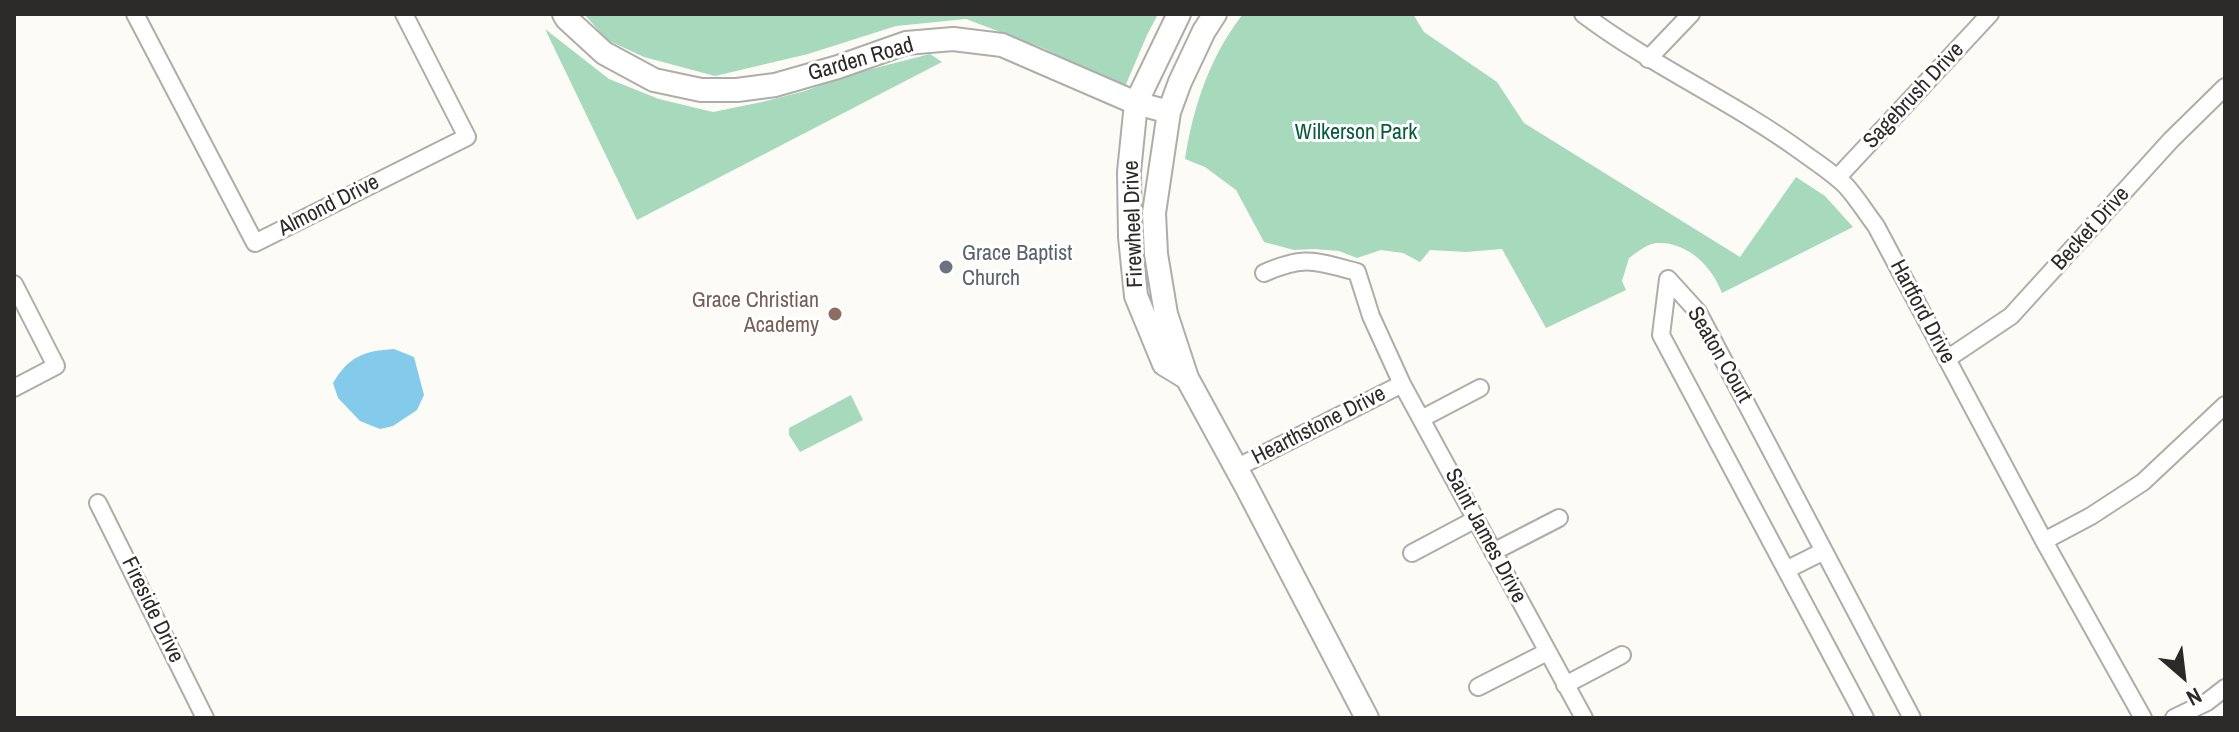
<!DOCTYPE html>
<html>
<head>
<meta charset="utf-8">
<style>
  body { margin:0 }
  #map { position:relative; width:2239px; height:732px; overflow:hidden; background:#fdfbf6; font-family:"Archivo Narrow",sans-serif }
  canvas { display:block }
  .frame { position:absolute; inset:0; border:16px solid #2b2a28; pointer-events:none }
  .north { position:absolute; left:2143px; top:636px; width:80px; height:80px; -webkit-text-stroke:6px #fff; paint-order:stroke; rotate:152deg; font-size:22px; font-weight:700; line-height:32px; text-align:center; color:#2b2a28 }
  .north::after { content:''; display:block; margin:auto; width:28px; height:36px; background:#2b2a28; clip-path:polygon(50% 0,100% 100%,50% 72%,0 100%) }
</style>
</head>
<body>
<div id="map">
<canvas width="2239" height="732"></canvas>
<div class="frame"></div>
<div class="north">N</div>
</div>
<script>
const ctx = document.querySelector('canvas').getContext('2d');
ctx.lineJoin = 'round';
function paint(path, color) {
  ctx.fillStyle = color;
  ctx.fill(path, 'evenodd');
}
function trace(path, color, width, dash) {
  ctx.strokeStyle = color;
  ctx.lineWidth = width;
  ctx.lineCap = dash ? 'butt' : 'round';
  ctx.setLineDash(dash || []);
  ctx.stroke(path);
}
function drawText(font, color, halo, rows, align = 'center') {
  ctx.font = font + ' "Archivo Narrow",sans-serif';
  ctx.lineWidth = 6;
  ctx.setLineDash([]);
  ctx.textBaseline = 'middle';
  ctx.strokeStyle = halo;
  ctx.fillStyle = color;
  for (const [text, x, y, turn = 0] of rows) {
    ctx.save();
    ctx.translate(x, y);
    ctx.rotate((+turn || 0) * Math.PI / 180);
    ctx.textAlign = isNaN(turn) ? turn : align;
    if (halo) ctx.strokeText(text, 0, 0);
    ctx.fillText(text, 0, 0);
    ctx.restore();
  }
}
paint(new Path2D(`
  M 584,14 L 1158,14 L 1147,35 L 1124,89 L 1045,49 L 966,19 L 896,26 L 808,54 L 715,76 L 644,57 L 607,40 Z
  M 1243,14 L 1413,14 L 1424,32 L 1497,82 L 1524,123 L 1740,257 L 1796,177 L 1825,196 L 1853,227 L 1722,293 C 1712,266 1687,241 1656,243 C 1647,244 1636,253 1629,258 L 1622,281 L 1626,290 L 1546,328 L 1502,249 L 1466,252 L 1430,250 L 1420,262 L 1403,253 L 1381,250 L 1357,258 L 1339,251 L 1314,249 L 1294,250 L 1264,242 L 1236,190 L 1205,167 L 1185,159 C 1193,107 1210,56 1243,14 Z
  M 545,29 L 609,79 L 659,99 L 713,112 L 762,102 L 805,91 L 848,75 L 930,54 L 942,62 L 637,220 Z
  M 851,395 L 863,420 L 800,452 L 789,435 L 789,428 Z`), '#a7d9bd');
paint(new Path2D(`
  M 394,349 L 414,357 L 424,395 L 417,410 L 393,426 L 380,429 L 360,421 L 338,398 L 333,383 C 349,356 364,351 394,349 Z`), '#84cbeb');
const street = new Path2D(`
  M 135,14 L 255,243 L 467,137 L 404,14
  M 1583,14 C 1652,66 1732,101 1802,152 C 1817,163 1833,173 1846,186 C 1857,198 1866,213 1876,226 L 2044,541 L 2143,718
  M 1648,59 L 1691,14
  M 1837,178 L 1990,14
  M 1264,273 C 1305,255 1315,261 1357,272 L 1371,316 L 1402,384 L 1584,718
  M 14,284 L 56,366 L 14,388
  M 1947,359 L 2011,316 L 2171,140 L 2225,87
  M 1421,419 L 1480,388
  M 1236,468 L 1402,384
  M 98,503 L 205,718
  M 2044,541 L 2091,516 L 2143,482 L 2225,405
  M 1493,552 L 1559,518
  M 1412,553 L 1476,519
  M 1786,570 L 1824,551
  M 1565,685 L 1622,655
  M 1478,687 L 1547,652
  M 1865,718 L 1661,335 L 1668,279 L 1698,312 L 1912,718
  M 2174,718 L 2207,702 L 2225,688`);
const secondary = new Path2D(`
  M 564,14 L 567,19 L 604,53 L 654,80 L 701,90 L 737,90 L 775,85 L 838,67 L 906,43 L 953,39 L 1002,45 L 1136,103 L 1169,112
  M 1179,14 L 1136,103 L 1129,172 L 1130,237 L 1136,296 L 1164,364 L 1187,378
  M 1215,14 L 1204,31 L 1180,82 L 1169,112 L 1154,213 L 1156,254 L 1166,314 L 1187,378 L 1246,486 L 1367,718`);
trace(street, '#afada9', 20);
trace(secondary, '#afada9', 26);
trace(street, '#fff', 16);
trace(secondary, '#fff', 22);
for (const [x, y, r, color] of [
  [946,267,8,"#6b7280"],
  [835,314,8,"#8d6e63"]
]) {
  const dot = new Path2D();
  dot.arc(x, y, r, 0, 2 * Math.PI);
  ctx.fillStyle = color;
  ctx.fill(dot);
  trace(dot, '#fff', 3);
}
drawText('22px', '#2b2a28', '#fff', [
  ["Garden Road",861,60,-16],
  ["Sagebrush Drive",1914,96,-47],
  ["Almond Drive",329,206,-27],
  ["Firewheel Drive",1134,224,-92],
  ["Becket Drive",2091,229,-48],
  ["Hartford Drive",1922,312,62],
  ["Seaton Court",1719,355,60],
  ["Hearthstone Drive",1319,426,-27],
  ["Saint James Drive",1485,536,62],
  ["Fireside Drive",152,610,64]
]);
drawText('22px', '#075b3a', '#fff', [
  ["Wilkerson Park",1356,133]
]);
drawText('22px', '#5b616d', '#fff', [
  ["Grace Baptist",962,254],
  ["Church",962,279]
], 'left');
drawText('22px', '#785e54', '#fff', [
  ["Grace Christian",819,301],
  ["Academy",819,326]
], 'right');
</script>
</body>
</html>
